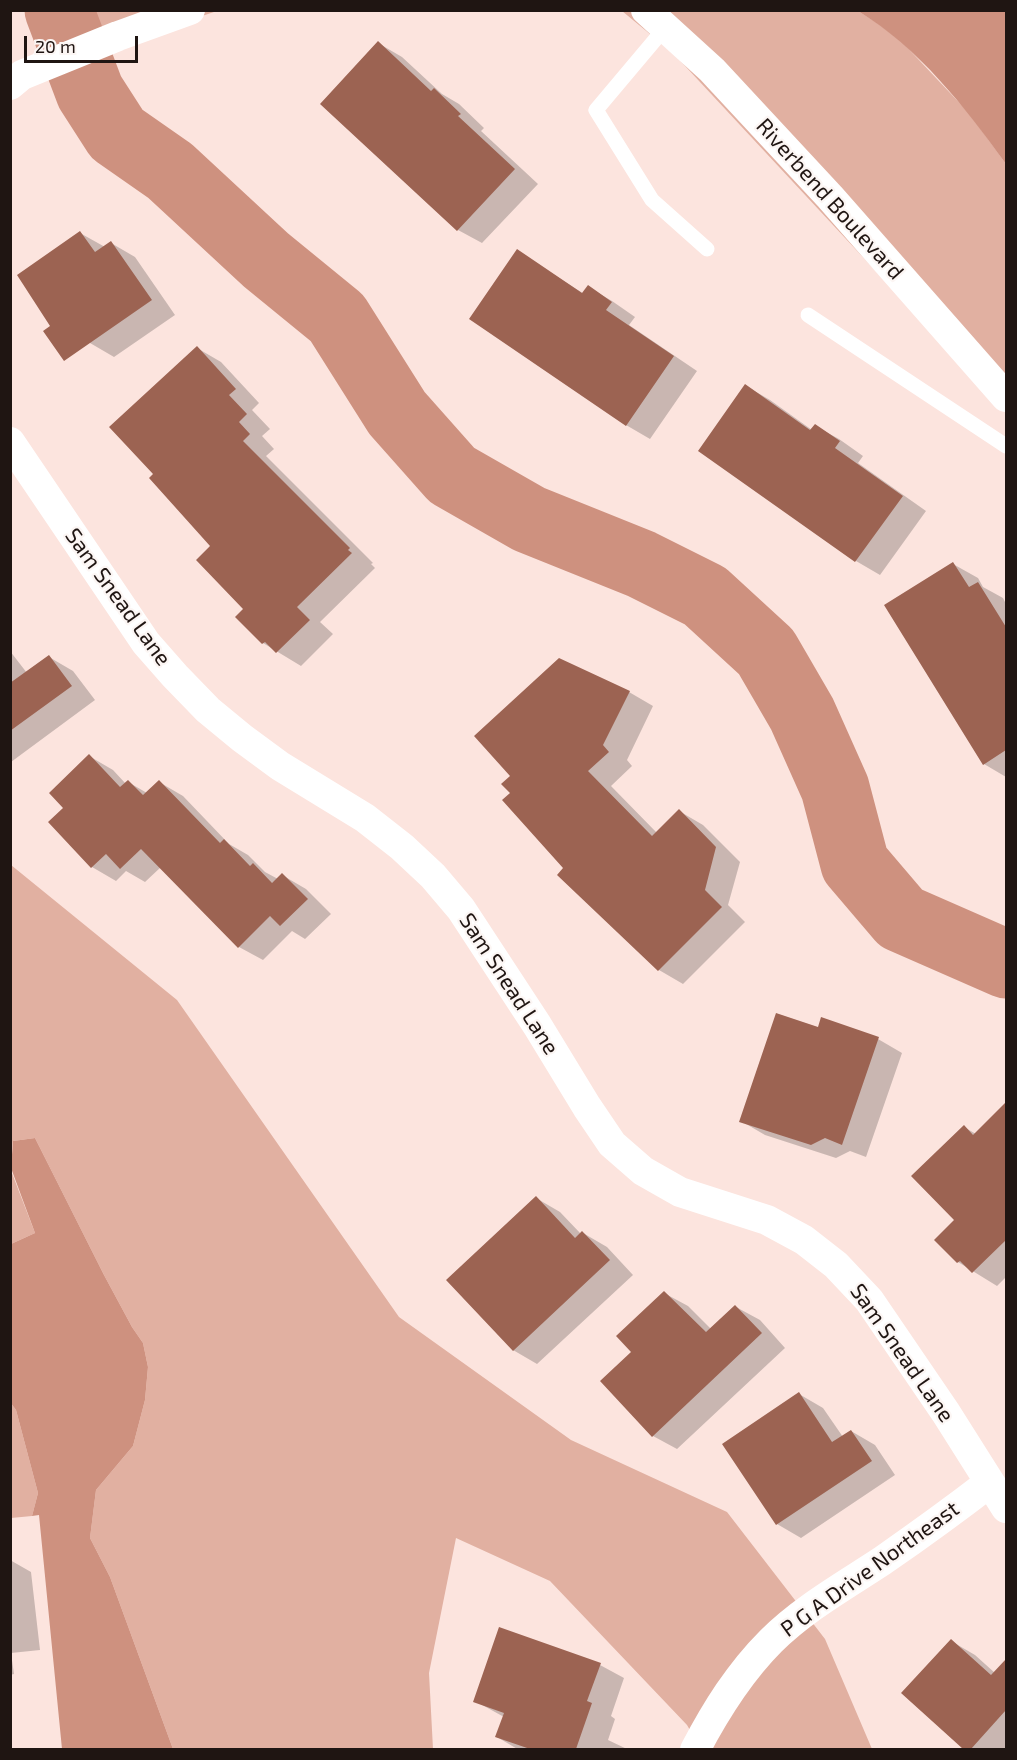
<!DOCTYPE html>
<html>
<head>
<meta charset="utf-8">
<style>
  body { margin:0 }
  #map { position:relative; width:1017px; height:1760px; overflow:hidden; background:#fce4de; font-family:"Exo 2",sans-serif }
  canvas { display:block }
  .frame { position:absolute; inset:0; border:12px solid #1f1512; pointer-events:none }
  .scale { position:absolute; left:24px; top:36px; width:114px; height:27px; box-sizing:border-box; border:3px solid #1f1512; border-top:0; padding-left:8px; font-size:18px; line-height:21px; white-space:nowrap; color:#1f1512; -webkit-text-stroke:4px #fcf6f4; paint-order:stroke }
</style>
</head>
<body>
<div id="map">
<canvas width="1017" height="1760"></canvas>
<div class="frame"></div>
<div class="scale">20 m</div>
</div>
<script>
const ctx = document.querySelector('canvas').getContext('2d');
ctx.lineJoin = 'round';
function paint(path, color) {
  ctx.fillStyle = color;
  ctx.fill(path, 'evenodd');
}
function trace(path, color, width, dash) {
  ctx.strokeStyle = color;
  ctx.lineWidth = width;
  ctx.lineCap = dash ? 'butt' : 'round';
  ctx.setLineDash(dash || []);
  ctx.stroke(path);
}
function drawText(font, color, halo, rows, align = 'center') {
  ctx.font = font + ' "Exo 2",sans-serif';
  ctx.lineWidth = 4.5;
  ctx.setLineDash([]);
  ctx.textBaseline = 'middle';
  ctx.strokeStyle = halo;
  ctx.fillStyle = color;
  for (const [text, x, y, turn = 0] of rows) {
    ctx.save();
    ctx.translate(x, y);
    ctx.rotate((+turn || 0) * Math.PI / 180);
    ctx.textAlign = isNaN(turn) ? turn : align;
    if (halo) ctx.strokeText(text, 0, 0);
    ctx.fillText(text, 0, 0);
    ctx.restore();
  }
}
paint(new Path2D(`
  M 74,11 L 217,11 L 94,52 L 75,18 Z
  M 622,11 L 858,11 L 879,24 L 903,43 L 969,113 L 1006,164 L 1006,411 L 673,53 Z
  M 11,865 L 177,1000 L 399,1317 L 571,1440 L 727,1512 L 825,1639 L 872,1749 L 701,1749 L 687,1725 L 550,1581 L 456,1538 L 429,1673 L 433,1749 L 173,1749 L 110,1577 L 90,1538 L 96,1490 L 133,1446 L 145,1400 L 148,1367 L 143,1343 L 132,1327 L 104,1275 L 35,1138 L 13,1141 L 11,1160 Z
  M 10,1168 L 35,1233 L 11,1244 L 10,1244 Z
  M 10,1402 L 16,1410 L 38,1493 L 32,1516 L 11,1518 Z`), '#e1b0a1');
paint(new Path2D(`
  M 858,11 L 1006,11 L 1006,164 C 964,106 919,48 858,11 Z
  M 35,1138 L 104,1275 L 132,1327 L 143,1343 L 148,1367 L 145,1400 L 133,1446 L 96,1490 L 90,1538 L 110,1577 L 173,1749 L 62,1749 L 39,1515 L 32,1516 L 38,1493 L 16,1410 L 10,1402 L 11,1244 L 35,1233 L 11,1168 L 13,1141 Z`), '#ce917f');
paint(new Path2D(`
  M 378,43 L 402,57 L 442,94 L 459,104 L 484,128 L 481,131 L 538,184 L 482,243 L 458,230 Z
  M 80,233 L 105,247 L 111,243 L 135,257 L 175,315 L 114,357 L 90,343 Z
  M 517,251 L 584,294 L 588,287 L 612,301 L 635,317 L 629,325 L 697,371 L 650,439 L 626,425 Z
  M 197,348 L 221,362 L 259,403 L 252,410 L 270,429 L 262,436 L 274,449 L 266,456 L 373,563 L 371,564 L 375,568 L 320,622 L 333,634 L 301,666 L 263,643 L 212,546 L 155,474 Z
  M 746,386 L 770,400 L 812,430 L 815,426 L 839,439 L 863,456 L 858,463 L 926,511 L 880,575 L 856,561 L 700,450 Z
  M 953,564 L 978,578 L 983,587 L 1003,598 L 1006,604 L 1006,777 L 984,764 Z
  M 10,651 L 27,673 L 49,657 L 73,671 L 95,700 L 11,762 Z
  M 629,692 L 653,706 L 627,760 L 632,766 L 611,786 L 657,833 L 679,811 L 703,825 L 740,862 L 728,905 L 745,922 L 683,984 L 659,970 L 504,800 Z
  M 89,756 L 113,770 L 126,784 L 128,782 L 147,793 L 159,782 L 183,796 L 229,844 L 248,855 L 265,872 L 278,879 L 282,875 L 306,889 L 331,914 L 305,939 L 292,931 L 263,960 L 239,947 L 161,867 L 145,882 L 126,871 L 116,881 L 92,867 L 65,808 Z
  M 819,1029 L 878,1039 L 902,1053 L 866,1157 L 850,1151 L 836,1158 L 765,1135 L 741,1121 Z
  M 1000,1111 L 1006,1115 L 1006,1277 L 997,1286 L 958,1262 L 956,1220 L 964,1127 L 976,1134 Z
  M 536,1198 L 560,1212 L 581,1234 L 583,1233 L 607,1247 L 633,1275 L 537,1364 L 513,1350 Z
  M 664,1293 L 688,1306 L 711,1329 L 736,1307 L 760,1320 L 785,1348 L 677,1449 L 653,1436 L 633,1352 Z
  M 799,1394 L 823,1408 L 843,1437 L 851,1431 L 875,1445 L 895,1475 L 801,1538 L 777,1524 Z
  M 10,1560 L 31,1572 L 40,1650 L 11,1653 L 14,1674 L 10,1675 Z
  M 951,1641 L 975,1655 L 995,1673 L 1006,1661 L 1006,1750 L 965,1750 L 904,1693 Z
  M 600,1665 L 624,1678 L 611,1716 L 615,1719 L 608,1740 L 629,1750 L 519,1750 L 497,1737 L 504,1717 L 475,1701 Z`), '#0003');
trace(new Path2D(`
  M 59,10 L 90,92 L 117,134 L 170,171 L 266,260 L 337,318 L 397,413 L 452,475 L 529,519 L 641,564 L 705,596 L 766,652 L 802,714 L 835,788 L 855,864 L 901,918 L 1006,964`), '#ce917f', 69);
paint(new Path2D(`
  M 378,41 L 431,91 L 434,88 L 461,114 L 458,116 L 515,169 L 457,231 L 320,104 Z
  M 80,231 L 95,252 L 111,241 L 152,300 L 64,361 L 43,331 L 50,326 L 17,275 Z
  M 517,249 L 582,293 L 588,285 L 612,302 L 606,310 L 674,356 L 626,426 L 469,319 Z
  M 197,346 L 236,389 L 229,395 L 247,414 L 239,422 L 250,434 L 243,441 L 350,548 L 348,550 L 352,553 L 297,607 L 310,620 L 276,653 L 265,642 L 262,644 L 235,617 L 243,609 L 196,560 L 210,546 L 149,478 L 153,474 L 109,427 Z
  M 745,384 L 810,430 L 815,424 L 840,441 L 835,448 L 903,496 L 855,562 L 698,451 Z
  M 953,562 L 969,587 L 978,582 L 1006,627 L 1006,750 L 983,765 L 884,605 Z
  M 49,655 L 72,686 L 10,731 L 10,683 Z
  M 559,658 L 630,691 L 603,745 L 609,752 L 588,771 L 652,836 L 679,809 L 716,847 L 705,890 L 722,907 L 658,971 L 557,875 L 563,868 L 502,800 L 510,793 L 501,784 L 510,776 L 474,736 Z
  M 89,754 L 120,787 L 128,780 L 143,795 L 159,780 L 220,843 L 224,839 L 250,866 L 253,863 L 272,883 L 282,873 L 308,899 L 280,926 L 270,916 L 238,948 L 141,849 L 120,869 L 106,854 L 91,868 L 48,822 L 63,808 L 49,793 Z
  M 776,1013 L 818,1027 L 821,1017 L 879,1037 L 842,1145 L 825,1138 L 811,1145 L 739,1122 Z
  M 1006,1102 L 1006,1240 L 972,1273 L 960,1261 L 957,1263 L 934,1240 L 954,1220 L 911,1176 L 964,1125 L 973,1135 Z
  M 536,1196 L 575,1238 L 582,1231 L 610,1260 L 513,1351 L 446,1280 Z
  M 664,1291 L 706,1332 L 735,1305 L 762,1333 L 652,1437 L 600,1381 L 631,1352 L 616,1336 Z
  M 799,1392 L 832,1442 L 851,1430 L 872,1461 L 776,1525 L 722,1444 Z
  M 499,1627 L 601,1663 L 587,1701 L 592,1703 L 576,1749 L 530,1749 L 495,1737 L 504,1713 L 473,1702 Z
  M 951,1639 L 991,1675 L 1006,1659 L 1006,1710 L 971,1749 L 963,1749 L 901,1693 Z`), '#9c6352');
trace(new Path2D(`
  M 665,28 L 596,110 L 652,200 L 707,249
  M 808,315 L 1006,446`), '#fff', 15);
trace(new Path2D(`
  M 646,10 L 712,70 L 830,197 L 1006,397
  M 10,85 L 22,75 L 118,36 L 190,10
  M 10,442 L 146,643 L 175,676 L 208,710 L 242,738 L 280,766 L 365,818 L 402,847 L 433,876 L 461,909 L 537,1025 L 587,1107 L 612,1144 L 643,1171 L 680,1192 L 767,1220 L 804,1240 L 836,1265 L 869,1300 L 946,1413 L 1006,1508
  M 695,1750 C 716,1710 739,1673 771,1641 C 803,1609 844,1586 882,1561 C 918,1536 954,1510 989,1483`), '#fff', 30);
drawText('22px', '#1f1512', '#fcf6f4', [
  ["Riverbend Boulevard",830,199,48],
  ["Sam Snead Lane",118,597,54],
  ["Sam Snead Lane",509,984,57],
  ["Sam Snead Lane",902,1353,55],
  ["P G A Drive Northeast",870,1569,-36]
]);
</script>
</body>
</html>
